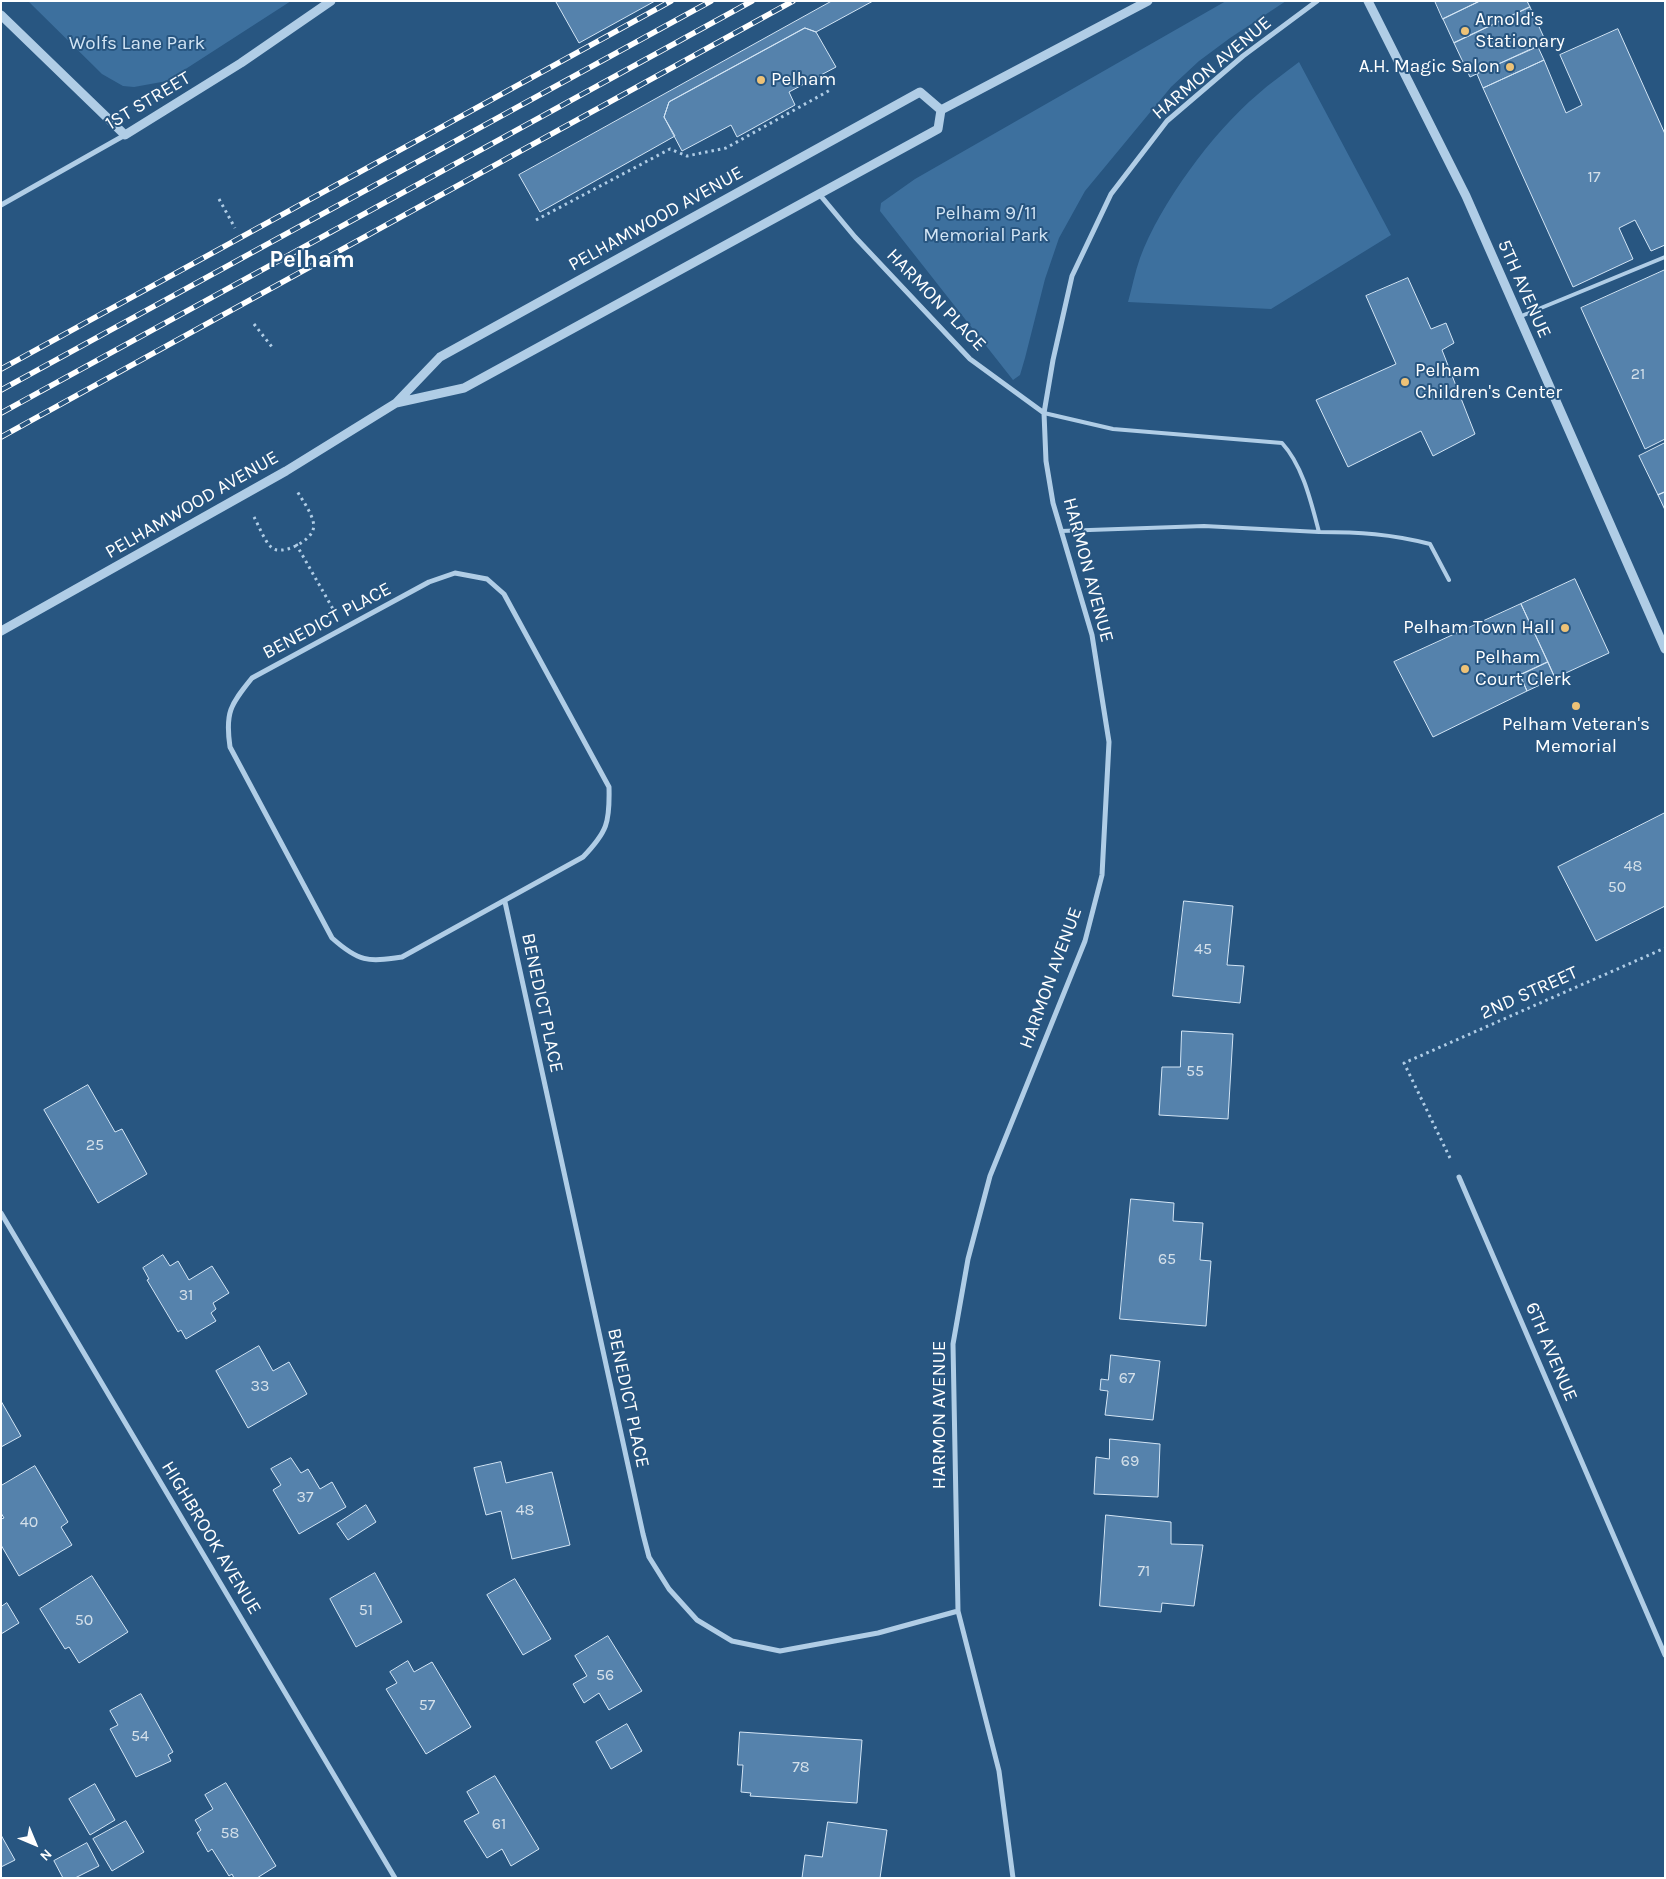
<!DOCTYPE html>
<html>
<head>
<meta charset="utf-8">
<style>
  body { margin:0 }
  #map { position:relative; width:1666px; height:1879px; overflow:hidden; background:#285681; font-family:Karla,sans-serif }
  canvas { display:block }
  .frame { position:absolute; inset:0; border:2px solid #fff; pointer-events:none }
  .north { position:absolute; left:10px; top:1819px; width:50px; height:50px; -webkit-text-stroke:4px #285681; paint-order:stroke; rotate:135deg; font-size:14px; font-weight:700; line-height:20px; text-align:center; color:#fff }
  .north::after { content:''; display:block; margin:auto; width:18px; height:22px; background:#fff; clip-path:polygon(50% 0,100% 100%,50% 72%,0 100%) }
</style>
</head>
<body>
<div id="map">
<canvas width="1666" height="1879"></canvas>
<div class="frame"></div>
<div class="north">N</div>
</div>
<script>
const ctx = document.querySelector('canvas').getContext('2d');
ctx.lineJoin = 'round';
function paint(path, color) {
  ctx.fillStyle = color;
  ctx.fill(path, 'evenodd');
}
function trace(path, color, width, dash) {
  ctx.strokeStyle = color;
  ctx.lineWidth = width;
  ctx.lineCap = dash ? 'butt' : 'round';
  ctx.setLineDash(dash || []);
  ctx.stroke(path);
}
function drawText(font, color, halo, rows, align = 'center') {
  ctx.font = font + ' Karla,sans-serif';
  ctx.lineWidth = 4;
  ctx.setLineDash([]);
  ctx.textBaseline = 'middle';
  ctx.strokeStyle = halo;
  ctx.fillStyle = color;
  for (const [text, x, y, turn = 0] of rows) {
    ctx.save();
    ctx.translate(x, y);
    ctx.rotate((+turn || 0) * Math.PI / 180);
    ctx.textAlign = isNaN(turn) ? turn : align;
    if (halo) ctx.strokeText(text, 0, 0);
    ctx.fillText(text, 0, 0);
    ctx.restore();
  }
}
paint(new Path2D(`
  M 28,1 L 291,1 L 167,81 L 134,87 L 123,86 L 102,74 Z
  M 1226,1 L 1286,1 L 1230,38 L 1199,61 L 1171,87 L 1085,191 L 1059,238 L 1045,279 L 1025,358 L 1020,375 L 1013,380 L 880,211 L 881,203 L 915,179 Z
  M 1299,62 L 1391,235 L 1271,309 L 1128,302 C 1132,288 1135,272 1140,258 C 1160,204 1213,132 1257,95 C 1270,83 1285,73 1299,62 Z`), '#3d709e');
const building = new Path2D(`
  M 558,1 L 655,1 L 579,43 L 556,2 Z
  M 832,1 L 873,1 L 816,32 L 805,28 L 669,102 L 664,117 L 675,136 L 540,212 L 519,175 Z
  M 1435,1 L 1480,1 L 1443,19 Z
  M 1480,1 L 1527,1 L 1530,7 L 1454,43 L 1443,19 Z
  M 1530,7 L 1546,42 L 1470,77 L 1454,43 Z
  M 805,28 L 816,32 L 836,67 L 789,92 L 795,105 L 737,137 L 731,125 L 682,151 L 664,117 L 669,102 Z
  M 1618,29 L 1665,134 L 1665,245 L 1651,251 L 1635,220 L 1619,228 L 1633,259 L 1573,287 L 1483,88 L 1544,60 L 1566,113 L 1582,105 L 1560,55 Z
  M 1538,47 L 1544,60 L 1483,88 L 1477,74 Z
  M 1665,270 L 1665,439 L 1645,449 L 1581,308 Z
  M 1408,278 L 1431,329 L 1446,323 L 1454,343 L 1442,350 L 1475,434 L 1433,456 L 1421,431 L 1348,467 L 1316,400 L 1396,364 L 1366,296 Z
  M 1665,443 L 1665,492 L 1658,495 L 1639,456 Z
  M 1665,492 L 1665,510 L 1658,495 Z
  M 1575,579 L 1609,653 L 1555,678 L 1521,604 Z
  M 1521,604 L 1548,662 L 1520,675 L 1527,691 L 1433,737 L 1394,662 Z
  M 1548,662 L 1555,678 L 1527,691 L 1520,675 Z
  M 1665,813 L 1665,906 L 1596,941 L 1558,867 Z
  M 1184,901 L 1233,906 L 1227,965 L 1244,966 L 1240,1003 L 1173,996 Z
  M 1182,1031 L 1233,1034 L 1228,1119 L 1159,1115 L 1162,1067 L 1180,1067 Z
  M 88,1085 L 115,1132 L 122,1129 L 147,1174 L 98,1203 L 44,1110 Z
  M 1131,1199 L 1174,1203 L 1173,1221 L 1203,1223 L 1200,1260 L 1211,1261 L 1206,1326 L 1120,1319 Z
  M 163,1255 L 170,1266 L 178,1261 L 189,1280 L 212,1266 L 229,1293 L 213,1303 L 216,1309 L 211,1313 L 216,1321 L 186,1339 L 181,1330 L 178,1332 L 147,1280 L 149,1279 L 143,1268 Z
  M 259,1346 L 273,1371 L 289,1362 L 307,1394 L 248,1428 L 216,1371 Z
  M 1111,1355 L 1160,1361 L 1153,1420 L 1105,1415 L 1108,1391 L 1100,1390 L 1101,1379 L 1108,1380 Z
  M 1,1401 L 21,1436 L 1,1447 Z
  M 1110,1439 L 1160,1444 L 1158,1497 L 1094,1494 L 1096,1457 L 1109,1459 Z
  M 291,1458 L 301,1473 L 308,1469 L 320,1489 L 332,1482 L 346,1507 L 299,1534 L 273,1490 L 281,1485 L 271,1469 Z
  M 501,1462 L 506,1483 L 552,1472 L 570,1545 L 512,1559 L 501,1511 L 486,1515 L 474,1468 Z
  M 35,1466 L 68,1522 L 61,1527 L 72,1545 L 19,1576 L 1,1545 L 1,1519 L 4,1518 L 1,1513 L 1,1486 Z
  M 366,1505 L 376,1522 L 348,1540 L 337,1524 Z
  M 1106,1515 L 1171,1522 L 1171,1544 L 1203,1545 L 1194,1606 L 1162,1603 L 1161,1612 L 1100,1606 Z
  M 375,1573 L 402,1622 L 356,1647 L 330,1599 Z
  M 92,1576 L 128,1632 L 79,1663 L 69,1647 L 65,1649 L 40,1609 Z
  M 515,1579 L 551,1639 L 523,1655 L 487,1595 Z
  M 7,1603 L 19,1623 L 1,1634 L 1,1607 Z
  M 608,1636 L 642,1691 L 609,1710 L 599,1693 L 584,1703 L 573,1684 L 587,1676 L 575,1656 Z
  M 408,1661 L 414,1672 L 432,1662 L 471,1727 L 426,1754 L 386,1689 L 397,1683 L 390,1672 Z
  M 141,1694 L 173,1752 L 168,1755 L 171,1761 L 136,1777 L 110,1729 L 118,1725 L 110,1711 Z
  M 627,1724 L 642,1751 L 611,1769 L 596,1742 Z
  M 740,1732 L 862,1740 L 857,1803 L 750,1796 L 751,1793 L 741,1792 L 743,1765 L 738,1765 Z
  M 495,1776 L 539,1849 L 511,1866 L 502,1849 L 487,1858 L 464,1821 L 479,1813 L 467,1792 Z
  M 226,1783 L 276,1866 L 257,1878 L 234,1878 L 232,1874 L 229,1876 L 212,1849 L 208,1852 L 197,1833 L 201,1830 L 195,1820 L 213,1809 L 205,1795 Z
  M 95,1784 L 115,1820 L 90,1835 L 69,1799 Z
  M 126,1821 L 144,1852 L 112,1871 L 93,1839 Z
  M 828,1822 L 887,1830 L 880,1878 L 802,1878 L 805,1855 L 822,1857 Z
  M 1,1835 L 15,1860 L 1,1867 Z
  M 87,1843 L 99,1866 L 75,1878 L 63,1878 L 54,1861 Z`);
paint(building, '#5582ac');
trace(building, '#d3e5f5', 1);
trace(new Path2D(`
  M 219,199 L 235,228
  M 536,220 L 670,149 L 687,156 L 726,148 L 832,89
  M 254,324 L 272,347
  M 254,517 C 259,526 264,540 271,547 C 281,557 310,541 313,530 C 317,519 302,500 297,491
  M 296,544 L 333,609
  M 1450,1158 L 1404,1063 L 1665,948`), '#b0cde6', 3, [2.5, 4]);
trace(new Path2D(`
  M 1519,317 L 1665,257
  M 1044,413 L 1113,429 L 1282,443 C 1303,466 1311,502 1319,532 L 1204,526 L 1061,531
  M 1319,532 C 1359,532 1391,534 1430,544 L 1449,580`), '#b0cde6', 4);
trace(new Path2D(`
  M 820,195 L 855,237 L 970,359 L 1044,413
  M 1,205 L 125,135
  M 455,573 L 487,579 L 504,594 L 609,787 C 610,823 607,832 583,857 L 402,957 C 367,962 359,962 332,938 L 230,747 C 225,713 230,705 252,678 L 429,582 Z
  M 505,902 L 643,1534 L 649,1557 L 669,1589 L 697,1620 L 732,1641 L 780,1651 L 878,1633 L 958,1611
  M 1459,1177 L 1665,1655
  M 1,1213 L 395,1878
  M 1013,1878 L 999,1771 L 958,1611 L 953,1344 L 968,1259 L 990,1176 L 1085,941 L 1102,875 L 1109,742 L 1092,635 L 1053,503 L 1046,461 L 1044,413 L 1053,360 L 1072,276 L 1111,194 L 1167,121 L 1243,56 L 1317,1`), '#b0cde6', 5);
trace(new Path2D(`
  M 1368,1 L 1466,196 L 1665,649
  M 1,15 L 125,135 L 241,63 L 331,1
  M 941,110 L 1148,1
  M 396,403 L 464,388 L 938,129 L 941,110
  M 1,631 L 286,471 L 396,403 L 440,357 L 920,92 L 941,110`), '#b0cde6', 9);
const rail = new Path2D(`
  M 1,369 L 671,1
  M 1,390 L 711,1
  M 1,413 L 752,1
  M 1,437 L 793,1`);
trace(rail, '#fff', 5.5);
trace(rail, '#285681', 4, [11]);
for (const [x, y, r, color] of [
  [1465,31,5,"#edc277"],
  [1510,67,5,"#edc277"],
  [761,80,5,"#edc277"],
  [1405,382,5,"#edc277"],
  [1565,628,5,"#edc277"],
  [1465,669,5,"#edc277"],
  [1576,706,5,"#edc277"]
]) {
  const dot = new Path2D();
  dot.arc(x, y, r, 0, 2 * Math.PI);
  ctx.fillStyle = color;
  ctx.fill(dot);
  trace(dot, '#285681', 2);
}
drawText('16px', '#d4e0ea', null, [
  ["17",1594,177],
  ["21",1638,374],
  ["48",1633,866],
  ["50",1617,887],
  ["45",1203,949],
  ["55",1195,1071],
  ["25",95,1145],
  ["65",1167,1259],
  ["31",186,1295],
  ["67",1127,1378],
  ["33",260,1386],
  ["69",1130,1461],
  ["37",305,1497],
  ["48",525,1510],
  ["40",29,1522],
  ["71",1144,1571],
  ["51",366,1610],
  ["50",84,1620],
  ["56",605,1675],
  ["57",427,1705],
  ["54",140,1736],
  ["78",801,1767],
  ["61",499,1824],
  ["58",230,1833]
]);
drawText('19px', '#fff', '#285681', [
  ["Arnold's",1475,20],
  ["Stationary",1475,42],
  ["A.H. Magic Salon",1500,67,"right"],
  ["Pelham",771,80],
  ["Pelham",1415,371],
  ["Children's Center",1415,393],
  ["Pelham Town Hall",1555,628,"right"],
  ["Pelham",1475,658],
  ["Court Clerk",1475,680],
  ["Pelham Veteran's",1576,725,"center"],
  ["Memorial",1576,747,"center"]
], 'left');
drawText('19px', '#d3e5f5', '#285681', [
  ["Wolfs Lane Park",137,44],
  ["Pelham 9/11",986,214],
  ["Memorial Park",986,236]
]);
drawText('19px', '#fff', '#285681', [
  ["HARMON AVENUE",1212,68,-40],
  ["1ST STREET",148,101,-31],
  ["PELHAMWOOD AVENUE",656,219,-29],
  ["5TH AVENUE",1524,289,66],
  ["HARMON PLACE",936,300,46],
  ["PELHAMWOOD AVENUE",192,505,-30],
  ["HARMON AVENUE",1088,570,75],
  ["BENEDICT PLACE",327,621,-28],
  ["HARMON AVENUE",1051,978,-70],
  ["2ND STREET",1529,993,-24],
  ["BENEDICT PLACE",542,1003,78],
  ["6TH AVENUE",1551,1352,67],
  ["BENEDICT PLACE",628,1398,78],
  ["HARMON AVENUE",940,1415,-90],
  ["HIGHBROOK AVENUE",211,1538,59]
]);
drawText('bold 24px', '#fff', '#285681', [
  ["Pelham",312,260]
]);
</script>
</body>
</html>
